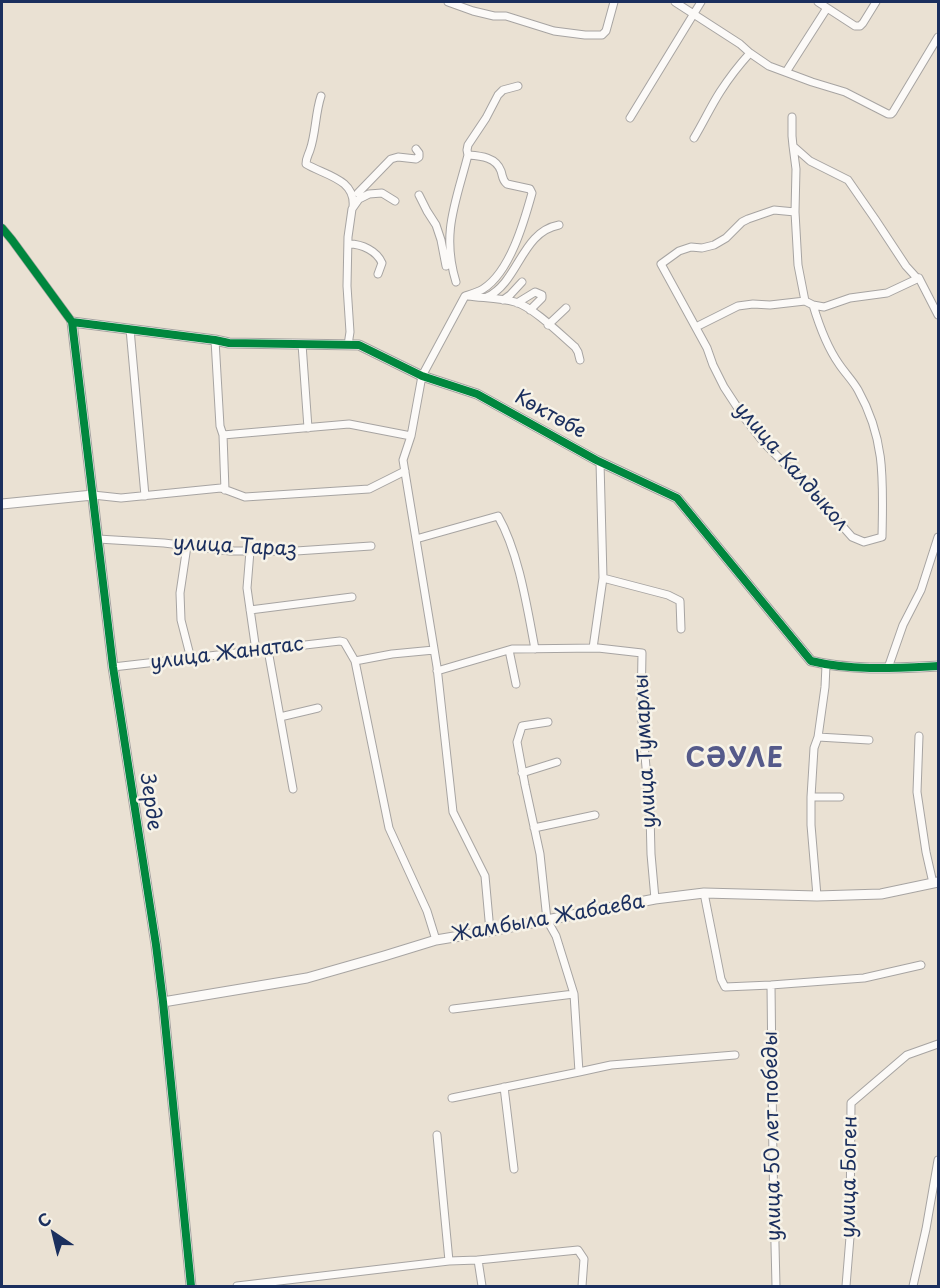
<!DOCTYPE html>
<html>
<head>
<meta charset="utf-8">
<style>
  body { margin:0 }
  #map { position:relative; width:940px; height:1288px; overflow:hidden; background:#eae1d3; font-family:"Playpen Sans",sans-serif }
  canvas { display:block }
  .frame { position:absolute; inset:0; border:3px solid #1b2f5e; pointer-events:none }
  .north { position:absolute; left:24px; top:1204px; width:60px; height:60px; -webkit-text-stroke:4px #f7f3e8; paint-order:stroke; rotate:325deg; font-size:16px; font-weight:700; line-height:24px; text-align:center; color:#1b2f5e }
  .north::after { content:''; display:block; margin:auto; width:21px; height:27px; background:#1b2f5e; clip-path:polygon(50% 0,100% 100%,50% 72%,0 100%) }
</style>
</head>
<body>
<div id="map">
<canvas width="940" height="1288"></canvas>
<div class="frame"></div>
<div class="north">С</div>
</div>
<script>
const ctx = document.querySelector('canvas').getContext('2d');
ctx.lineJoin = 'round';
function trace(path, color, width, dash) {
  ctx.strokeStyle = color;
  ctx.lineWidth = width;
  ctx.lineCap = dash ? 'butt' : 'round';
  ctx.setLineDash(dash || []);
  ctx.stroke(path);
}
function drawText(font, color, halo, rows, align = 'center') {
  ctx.font = font + ' "Playpen Sans",sans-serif';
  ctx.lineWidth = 5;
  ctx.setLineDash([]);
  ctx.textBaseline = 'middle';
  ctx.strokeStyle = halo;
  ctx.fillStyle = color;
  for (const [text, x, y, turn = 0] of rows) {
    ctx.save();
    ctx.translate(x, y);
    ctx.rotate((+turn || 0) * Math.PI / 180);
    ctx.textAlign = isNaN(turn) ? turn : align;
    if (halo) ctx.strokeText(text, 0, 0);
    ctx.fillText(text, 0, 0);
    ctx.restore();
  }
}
const street = new Path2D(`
  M 448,2 L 473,11 L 494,16 L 506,16 L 554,31 L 585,35 L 602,35 L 606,31 L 614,2
  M 675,2 L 740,44 L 750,53 L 769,66 L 812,82 L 845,92 L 888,114 L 891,114 L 893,112 L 938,37
  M 818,2 L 855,26 L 860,26 L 863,23 L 876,2
  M 786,72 L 827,8
  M 321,96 C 315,114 316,133 310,150 C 308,156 306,158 306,164 C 324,175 356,179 353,207
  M 792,117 L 792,136 L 793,146 L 810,161 L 848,180 L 875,219 L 906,266 L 916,277 L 919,278 L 938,315
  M 630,118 L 701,2
  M 694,138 C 703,123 711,106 720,92 C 729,78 739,65 750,53
  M 793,146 L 796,169 L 795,212 L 774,210 L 748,219 L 742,222 L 726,238 L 714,245 L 702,248 L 691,247 L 679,251 L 661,264 L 707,348 L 713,365 L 724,387 L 743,416 L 764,443 L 806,485 L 852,537 L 864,542 L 882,537 C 883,482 886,440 858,390 C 853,381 845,373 839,364 C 827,347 819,325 813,305
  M 468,155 C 481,156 496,157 501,171 C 503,177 502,180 507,184 L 530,189 L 532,193 C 524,222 510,272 483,289 C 478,292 471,294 465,296 L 422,376 L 411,436 L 403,460 L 437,667 L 453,812 L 485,876 L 490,931
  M 358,193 L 391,159 L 398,157 L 416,159 L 419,157 L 419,153 L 416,149
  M 419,195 L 427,211 L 436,225 L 441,240 L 446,266
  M 795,212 L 798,265 L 805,301 L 813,305 L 824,307 L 850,298 L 887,293 L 919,278
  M 2,228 L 12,240 L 72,322
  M 349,244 C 362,244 377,251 382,263 L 378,274
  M 456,282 C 441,233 456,202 468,155 L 467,150 L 468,145 L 486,118 L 498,95 L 503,90 L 518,86
  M 468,296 C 483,298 500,298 515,302 C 533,307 560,334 575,347 L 578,352 L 580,360
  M 487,297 C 519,282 521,232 559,225
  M 503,300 L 510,295 L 522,282
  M 517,303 L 535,292 L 542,295 L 542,298 L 530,310
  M 548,325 L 566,308
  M 696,327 L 738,306 L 753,304 L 770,305 L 805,301
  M 130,329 L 145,496
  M 215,340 L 220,426 L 223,435 L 225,490
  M 302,344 L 308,428
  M 348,345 L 350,332 L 347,286 L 348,237 L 352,209 L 359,199 L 369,194 L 382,193 L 395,201
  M 223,435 L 349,424 L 411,436
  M 93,495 L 121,498 L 221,488 L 245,497 L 369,489 L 405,471
  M 98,539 L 164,543 L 230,551 L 296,551 L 371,546
  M 416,539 L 498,516 C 519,553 527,607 535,649
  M 187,546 L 180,593 L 181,620 L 191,659
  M 250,551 L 247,588 L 256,651
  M 603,578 L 668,595 L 680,601 L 681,629
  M 250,610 L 352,597
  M 593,648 L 603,578 L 600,462
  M 268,650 L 293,789
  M 509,650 L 516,684
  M 355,661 L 392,654 L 434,650
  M 826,665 L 825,687 L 818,737 L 869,740
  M 113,667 L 340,641 L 344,642 L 355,661 L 389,828 L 427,911 L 436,940
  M 888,668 L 903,625 L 921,590 L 938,537
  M 437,671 L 512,649 L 598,648 L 642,653 L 641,710 L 650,813 L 651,854 L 655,899
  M 280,717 L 318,708
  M 548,722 L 522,726 L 517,742 L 525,785 L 540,854 L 547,920 L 556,936 L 574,994
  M 919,736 L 917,792 L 926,852 L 933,883
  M 818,737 L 814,748 L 811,797 L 840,797
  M 522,773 L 557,762
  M 811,797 L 811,825 L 817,896
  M 534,828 L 595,815
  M 704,893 L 721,979 L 725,987 L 771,985 L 864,978 L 921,965
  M 771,985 L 773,1163 L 776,1286
  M 579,1072 L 611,1065 L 735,1055
  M 504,1087 L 514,1169
  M 452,1098 L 579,1072 L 574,994 L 453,1009
  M 437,1135 L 449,1261
  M 478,1260 L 482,1286
  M 237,1286 L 449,1261 L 478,1260 L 578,1250 L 584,1259 L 582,1286
  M 846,1286 L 850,1237 L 851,1103 L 907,1055 L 938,1044
  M 913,1286 L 926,1229 L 938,1160`);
const secondary = new Path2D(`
  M 2,504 L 93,495
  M 163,1002 L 307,978 L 384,956 L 436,940 L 490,931 L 655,899 L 704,893 L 817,896 L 881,894 L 938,882
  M 191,1286 L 163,1002 L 156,945 L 113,667 L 72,322 L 215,340 L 229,343 L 359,345 L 422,376 L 477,394 L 596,460 L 677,498 L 811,661 C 852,671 896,668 938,666`);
trace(street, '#a7a4a2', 9);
trace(secondary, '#a7a4a2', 11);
trace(street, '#fcfaf8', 7);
trace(secondary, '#fcfaf8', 9);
trace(new Path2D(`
  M 2,228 L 12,240 L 72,322 L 113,667 L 156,945 L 163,1002 L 191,1286
  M 72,322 L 215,340 L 229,343 L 359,345 L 422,376 L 477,394 L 596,460 L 677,498 L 811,661 C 852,671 896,668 938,666`), '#00873e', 8);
drawText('20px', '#1b2f5e', '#f7f3e8', [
  ["Көктөбе",550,415,29],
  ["улица Калдыкол",791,467,49],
  ["улица Тараз",235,547,3],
  ["улица Жанатас",227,654,-7],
  ["улица Тумарлы",646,751,-93],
  ["Зерде",150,802,82],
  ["Жамбыла Жабаева",548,919,-10],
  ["улица 50 лет победы",773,1136,-91],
  ["улица Боген",850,1177,-89]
]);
ctx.letterSpacing = '1.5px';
drawText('bold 26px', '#555a8a', '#f7f3e8', [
  ["СӘУЛЕ",735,760]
]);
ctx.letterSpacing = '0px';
</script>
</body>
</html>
